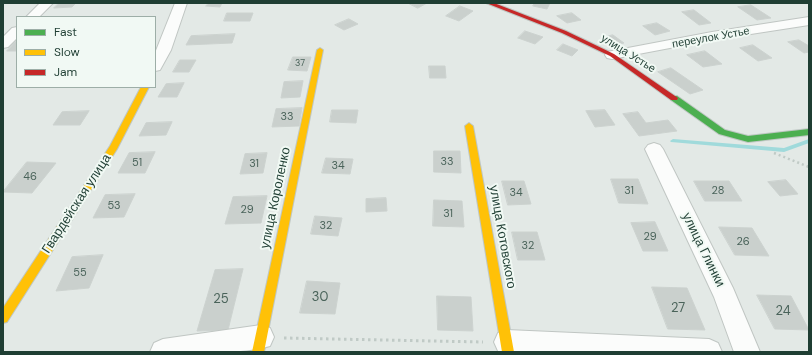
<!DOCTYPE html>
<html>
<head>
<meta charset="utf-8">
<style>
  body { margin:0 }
  #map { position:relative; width:812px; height:355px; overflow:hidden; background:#e3e9e6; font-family:"DM Sans",sans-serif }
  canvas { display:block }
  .frame { position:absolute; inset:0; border:4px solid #1f3e33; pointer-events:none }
  .legend { position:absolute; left:16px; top:16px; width:140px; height:72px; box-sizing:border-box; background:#f1f9f4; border:1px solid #9daea7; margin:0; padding:5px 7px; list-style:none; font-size:12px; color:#1f3e33 }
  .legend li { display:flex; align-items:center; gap:8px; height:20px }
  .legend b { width:20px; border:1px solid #9daea7 }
</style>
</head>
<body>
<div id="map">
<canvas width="812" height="355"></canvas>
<div class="frame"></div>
<ul class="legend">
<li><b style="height:5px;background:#4caf50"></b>Fast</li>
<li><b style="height:5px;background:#ffc107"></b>Slow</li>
<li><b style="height:5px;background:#c62828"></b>Jam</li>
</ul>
</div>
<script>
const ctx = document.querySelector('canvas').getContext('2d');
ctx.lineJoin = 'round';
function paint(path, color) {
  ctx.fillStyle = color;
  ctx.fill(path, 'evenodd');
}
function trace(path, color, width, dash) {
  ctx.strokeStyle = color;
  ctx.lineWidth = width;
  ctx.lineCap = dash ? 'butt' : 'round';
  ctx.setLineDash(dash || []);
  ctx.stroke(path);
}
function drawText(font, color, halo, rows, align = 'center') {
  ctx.font = font + ' "DM Sans",sans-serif';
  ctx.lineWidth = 4;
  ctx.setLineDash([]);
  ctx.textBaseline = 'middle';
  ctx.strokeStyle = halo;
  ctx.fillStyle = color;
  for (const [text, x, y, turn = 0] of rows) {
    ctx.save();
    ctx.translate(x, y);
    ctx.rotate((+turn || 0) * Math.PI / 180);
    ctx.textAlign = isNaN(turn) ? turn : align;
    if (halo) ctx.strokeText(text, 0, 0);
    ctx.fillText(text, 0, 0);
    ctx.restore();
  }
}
paint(new Path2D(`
  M 673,139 L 784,148 L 809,139 L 809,143 L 784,152 L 671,142 L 670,141 Z`), '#a0dadb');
const building = new Path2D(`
  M 59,3 L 76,3 L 72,7 L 54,8 Z
  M 209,3 L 222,3 L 220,7 L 206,6 Z
  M 408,3 L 427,3 L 418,8 Z
  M 535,3 L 550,3 L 547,9 L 533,6 Z
  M 751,5 L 771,18 L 757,20 L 738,7 Z
  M 460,6 L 473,11 L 459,21 L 446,16 Z
  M 694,10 L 711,23 L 699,25 L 682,12 Z
  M 227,13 L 253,13 L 250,21 L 224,21 Z
  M 572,13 L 581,20 L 567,23 L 557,16 Z
  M 349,19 L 358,24 L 344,30 L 335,25 Z
  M 657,23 L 670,31 L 655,35 L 643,26 Z
  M 525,31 L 543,37 L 535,44 L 518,38 Z
  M 235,34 L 232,43 L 186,45 L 191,36 Z
  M 613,35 L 624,43 L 612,46 L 602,38 Z
  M 17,40 L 17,51 L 7,51 Z
  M 799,40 L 809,46 L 809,52 L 804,53 L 788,42 Z
  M 563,44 L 578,50 L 572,56 L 557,50 Z
  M 753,45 L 772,58 L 758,61 L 740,48 Z
  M 705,51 L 722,64 L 703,67 L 687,55 Z
  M 293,57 L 311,57 L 307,71 L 288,70 Z
  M 180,60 L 196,60 L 189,72 L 173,72 Z
  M 429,66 L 445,66 L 446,78 L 430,78 Z
  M 671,68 L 703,90 L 690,94 L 658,72 Z
  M 303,81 L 300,97 L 281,98 L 284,82 Z
  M 184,83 L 177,97 L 158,97 L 166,84 Z
  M 302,108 L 299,126 L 272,127 L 276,109 Z
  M 332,110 L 358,110 L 356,123 L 330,122 Z
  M 605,110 L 615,125 L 595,127 L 586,111 Z
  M 89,111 L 80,125 L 53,125 L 62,112 Z
  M 638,112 L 646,123 L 668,120 L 677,131 L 639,136 L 623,114 Z
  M 172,122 L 166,135 L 139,136 L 146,123 Z
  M 434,151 L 460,151 L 461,173 L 434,172 Z
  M 155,152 L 145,173 L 118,173 L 129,153 Z
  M 267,153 L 263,173 L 240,174 L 245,154 Z
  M 326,158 L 353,159 L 350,174 L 322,173 Z
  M 27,162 L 56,163 L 32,193 L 3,192 Z
  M 611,179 L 638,179 L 648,204 L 619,203 Z
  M 786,180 L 798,194 L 780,196 L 768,182 Z
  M 502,181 L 524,181 L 531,204 L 508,205 Z
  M 694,181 L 729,181 L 742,201 L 705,201 Z
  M 135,194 L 124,217 L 93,218 L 105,195 Z
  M 267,196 L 261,223 L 225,224 L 233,197 Z
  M 386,198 L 387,211 L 366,212 L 366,199 Z
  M 434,200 L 462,201 L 464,227 L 433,226 Z
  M 315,216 L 342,218 L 338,236 L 311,234 Z
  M 655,222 L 668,251 L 643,251 L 631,223 Z
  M 719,227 L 752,228 L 769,256 L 735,255 Z
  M 512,232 L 537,232 L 545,260 L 518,260 Z
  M 103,255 L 89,288 L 56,291 L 72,257 Z
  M 243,269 L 228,330 L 197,331 L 215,270 Z
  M 307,281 L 340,283 L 335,314 L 300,313 Z
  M 652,287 L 687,288 L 705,330 L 668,329 Z
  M 757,295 L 791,296 L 809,330 L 775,329 Z
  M 437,296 L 471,297 L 473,331 L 438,330 Z`);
paint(building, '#cad0cd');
trace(building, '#ccd2cf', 1);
const street = new Path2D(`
  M 40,3 L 53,3 L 39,17 L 26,17 Z
  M 175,3 L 187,3 L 171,50 L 160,70 L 155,71 L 155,53 Z
  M 809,17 L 809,25 L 712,40 L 612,59 L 607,58 L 605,55 L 607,52 L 612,51 L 712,32 Z
  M 17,27 L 17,38 L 8,47 L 3,48 L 3,37 L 12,28 Z
  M 654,143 L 660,145 L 663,149 L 733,288 L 760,352 L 734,352 L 714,297 L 645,149 L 648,145 Z
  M 261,325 L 270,328 L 274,337 L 270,346 C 241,355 183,352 150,352 L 154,343 L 163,339 Z
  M 507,330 L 709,339 L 718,343 L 722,352 L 501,352 L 498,351 L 494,342 L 498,333 Z`);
const fast = new Path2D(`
  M 671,96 L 677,96 L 725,130 L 748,136 L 809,129 L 809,135 L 748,142 L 719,134 L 671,100 Z`);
const slow = new Path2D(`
  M 320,48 L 323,50 L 264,352 L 252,352 L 317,50 Z
  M 141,87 L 149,87 L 117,149 L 7,322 L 3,323 L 3,308 L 110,146 Z
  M 469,123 L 473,126 L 514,352 L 502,352 L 465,126 Z`);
const jam = new Path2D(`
  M 486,3 L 494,3 L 566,31 L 614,54 L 678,98 L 677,100 L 671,100 L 610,56 L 562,33 Z`);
trace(street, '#c0c6c3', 2);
trace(fast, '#bfc7c3', 2);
trace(slow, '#bfc7c3', 2);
trace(jam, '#bfc7c3', 2);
trace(new Path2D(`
  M 774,153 L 809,167`), '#c0cac6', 2.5, [2, 3]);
trace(new Path2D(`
  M 284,338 L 483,342`), '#c0cac6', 3, [2.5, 3.5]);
paint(street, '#fbfcfb');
paint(fast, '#4caf50');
paint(slow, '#ffc107');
paint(jam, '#c62828');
drawText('9px', '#4a635a', null, [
  ["37",300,64]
]);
drawText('11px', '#1f3e33', '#f1f9f4', [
  ["переулок Устье",711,38,-10],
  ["улица Устье",628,54,32]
]);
drawText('11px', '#4a635a', null, [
  ["33",287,117],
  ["33",447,162],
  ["51",137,163],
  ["31",254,164],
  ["34",338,166],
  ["46",30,177],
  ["31",629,191],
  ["28",718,191],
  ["34",516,193],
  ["53",114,206],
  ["29",247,210],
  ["31",448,214],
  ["32",326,226],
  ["29",650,237],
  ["26",743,242],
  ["32",528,246],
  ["55",80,273]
]);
drawText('13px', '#1f3e33', '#f1f9f4', [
  ["улица Короленко",276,198,-78],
  ["Гвардейская улица",77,204,-57],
  ["улица Котовского",502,237,80],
  ["улица Глинки",703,250,64]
]);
drawText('13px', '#4a635a', null, [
  ["30",320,298],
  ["25",221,300],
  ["27",678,309],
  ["24",783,312]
]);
</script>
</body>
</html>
